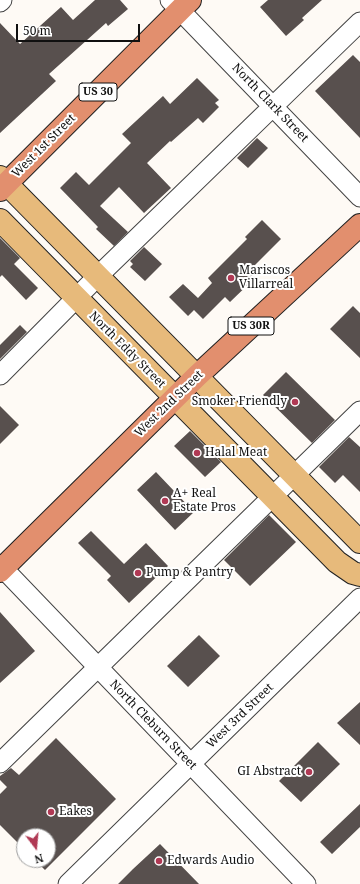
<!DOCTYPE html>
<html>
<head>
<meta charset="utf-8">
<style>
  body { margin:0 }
  #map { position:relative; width:360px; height:884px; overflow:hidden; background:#fefaf5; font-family:"Noto Serif",serif }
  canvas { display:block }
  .north { position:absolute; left:16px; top:828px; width:40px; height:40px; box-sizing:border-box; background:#fff; border:1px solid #9f9f9f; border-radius:50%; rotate:164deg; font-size:11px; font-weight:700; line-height:16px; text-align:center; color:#101010 }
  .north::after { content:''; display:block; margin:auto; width:14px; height:18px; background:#b03954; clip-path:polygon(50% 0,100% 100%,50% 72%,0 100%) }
  .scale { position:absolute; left:16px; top:24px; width:124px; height:18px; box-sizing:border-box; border:2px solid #101010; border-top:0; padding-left:5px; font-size:12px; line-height:14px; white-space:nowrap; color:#101010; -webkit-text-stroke:3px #fff; paint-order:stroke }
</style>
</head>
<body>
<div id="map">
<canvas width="360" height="884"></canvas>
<div class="north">N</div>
<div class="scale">50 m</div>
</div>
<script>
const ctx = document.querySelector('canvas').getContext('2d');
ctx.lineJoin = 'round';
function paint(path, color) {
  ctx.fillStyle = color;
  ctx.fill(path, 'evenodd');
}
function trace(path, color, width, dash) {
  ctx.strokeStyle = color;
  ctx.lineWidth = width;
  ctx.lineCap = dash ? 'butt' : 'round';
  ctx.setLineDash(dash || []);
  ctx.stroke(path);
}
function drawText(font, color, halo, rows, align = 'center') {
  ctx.font = font + ' "Noto Serif",serif';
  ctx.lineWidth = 4;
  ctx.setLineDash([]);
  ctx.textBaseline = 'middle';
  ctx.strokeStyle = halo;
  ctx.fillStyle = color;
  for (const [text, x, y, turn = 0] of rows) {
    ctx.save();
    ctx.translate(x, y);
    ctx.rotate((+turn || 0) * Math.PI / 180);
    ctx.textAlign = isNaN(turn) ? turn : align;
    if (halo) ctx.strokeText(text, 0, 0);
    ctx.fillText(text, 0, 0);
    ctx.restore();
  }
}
paint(new Path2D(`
  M 95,0 L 120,0 L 128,9 L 108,26 L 106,23 L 49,74 L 56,81 L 0,133 L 0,23 L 20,44 L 61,7 L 73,20 Z
  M 268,0 L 322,0 L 302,18 L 304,20 L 286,36 L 260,7 Z
  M 353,55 L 360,62 L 360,138 L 315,91 Z
  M 197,78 L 219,100 L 215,103 L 219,107 L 203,123 L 198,118 L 171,142 L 170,141 L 147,163 L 171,188 L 144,213 L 119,187 L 100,206 L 128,232 L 114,246 L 96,229 L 98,227 L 60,188 L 76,172 L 89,185 L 131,143 L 122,134 L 163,96 L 170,104 Z
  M 257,138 L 268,148 L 248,168 L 237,158 Z
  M 262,220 L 281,239 L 249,271 L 256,277 L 230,302 L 225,297 L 203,319 L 194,310 L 188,316 L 169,297 L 183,284 L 198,298 L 212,283 L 208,278 L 247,239 L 245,237 Z
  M 0,238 L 20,258 L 14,264 L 38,288 L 26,300 L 2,275 L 0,277 Z
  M 144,247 L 162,264 L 145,281 L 130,267 L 133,264 L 130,261 Z
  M 353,306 L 360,313 L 360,358 L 330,329 Z
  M 20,325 L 27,332 L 0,359 L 0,345 Z
  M 286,372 L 335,420 L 312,443 L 263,395 Z
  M 0,406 L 19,425 L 0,444 Z
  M 190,431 L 221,462 L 205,477 L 174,446 Z
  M 349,437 L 360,447 L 360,492 L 343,475 L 335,483 L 319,467 Z
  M 156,472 L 194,512 L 175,530 L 137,490 Z
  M 269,515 L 296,542 L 250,586 L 224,560 Z
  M 91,531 L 124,564 L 146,543 L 168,566 L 129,603 L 107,580 L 111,576 L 78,543 Z
  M 0,612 L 35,651 L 0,683 Z
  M 199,635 L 220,656 L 188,687 L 167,666 Z
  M 360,702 L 360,745 L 337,723 Z
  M 56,738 L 116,799 L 45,870 L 35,860 L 48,860 L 48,836 L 24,836 L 24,849 L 0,825 L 0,794 L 7,787 L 0,780 L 0,776 L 11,768 L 19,775 Z
  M 318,742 L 340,764 L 301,802 L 279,781 Z
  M 360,804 L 360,827 L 332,854 L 320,842 Z
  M 160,844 L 199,884 L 118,884 L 133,869 Z`), '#58504e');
const minor = new Path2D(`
  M 170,0 L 360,197
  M 0,2 L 2,0
  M 0,375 L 98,276 L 360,22
  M 0,565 L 306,884
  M 0,763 L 360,411
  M 68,884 L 360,598`);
const major = new Path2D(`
  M 0,177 L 360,542
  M 0,220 L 337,562 L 353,573 L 360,575`);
const highway = new Path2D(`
  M 0,190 L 190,0
  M 0,571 L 197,376 L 360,225`);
trace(minor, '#434343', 21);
trace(major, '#212121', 24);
trace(highway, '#212121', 24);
trace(minor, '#fff', 19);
trace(major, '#e7ba7b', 22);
trace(highway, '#e28f6e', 22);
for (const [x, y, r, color] of [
  [231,278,4,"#b03954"],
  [295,402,4,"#b03954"],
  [197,453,4,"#b03954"],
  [165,501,4,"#b03954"],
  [138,573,4,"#b03954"],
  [309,772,4,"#b03954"],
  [51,812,4,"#b03954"],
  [159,861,4,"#b03954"]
]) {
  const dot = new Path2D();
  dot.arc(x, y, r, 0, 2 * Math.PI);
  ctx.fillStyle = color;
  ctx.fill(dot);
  trace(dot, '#fff', 1.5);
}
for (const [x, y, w] of [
  [98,92,38],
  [251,326,46]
]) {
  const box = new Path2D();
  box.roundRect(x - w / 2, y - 9, w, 18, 3);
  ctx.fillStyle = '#fff';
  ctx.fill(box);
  trace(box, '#101010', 1);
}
drawText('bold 11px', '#101010', null, [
  ["US 30",98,92],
  ["US 30R",251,326]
]);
drawText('12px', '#101010', '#fff', [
  ["North Clark Street",270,103,46],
  ["West 1st Street",44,146,-45],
  ["North Eddy Street",127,350,45],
  ["West 2nd Street",169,404,-44],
  ["West 3rd Street",240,716,-44],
  ["North Cleburn Street",153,725,46]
]);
drawText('12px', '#101010', '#fff', [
  ["Mariscos",239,271],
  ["Villarreal",239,285],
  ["Smoker Friendly",287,402,"right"],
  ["Halal Meat",205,453],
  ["A+ Real",173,494],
  ["Estate Pros",173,508],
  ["Pump & Pantry",146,573],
  ["GI Abstract",301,772,"right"],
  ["Eakes",59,812],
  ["Edwards Audio",167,861]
], 'left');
</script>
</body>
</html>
